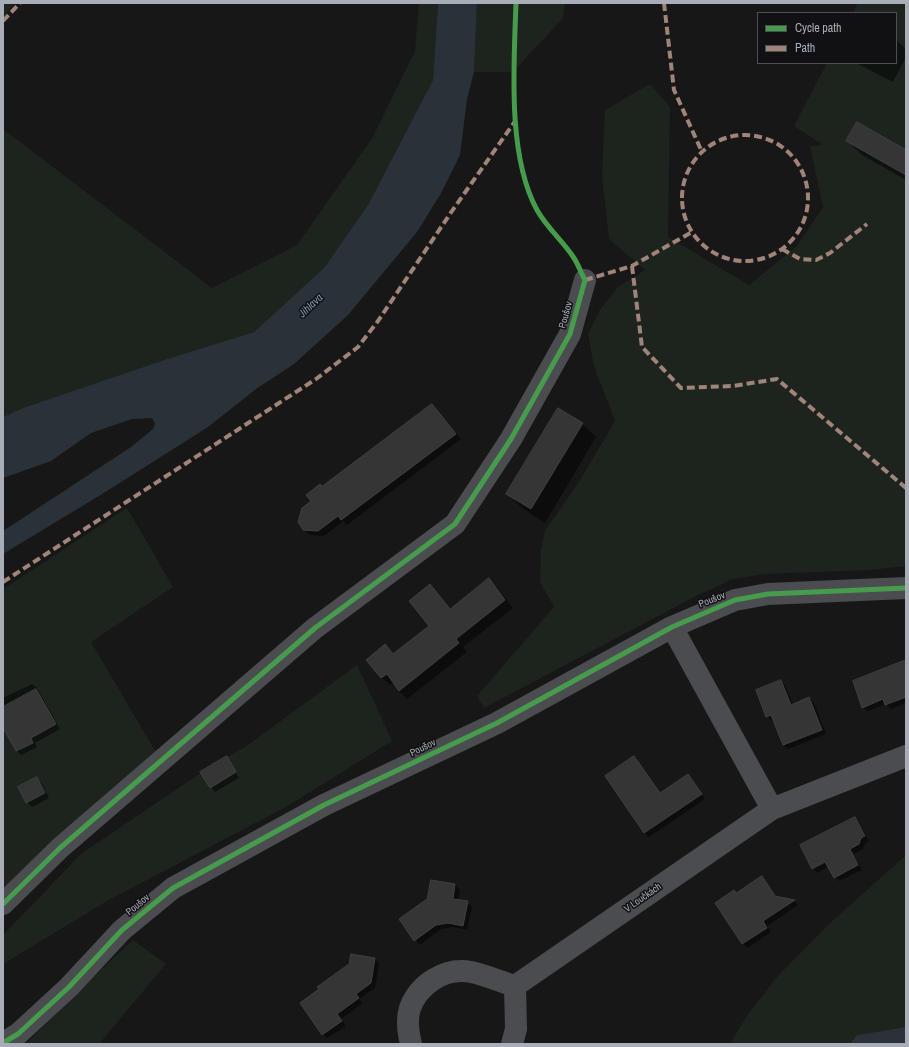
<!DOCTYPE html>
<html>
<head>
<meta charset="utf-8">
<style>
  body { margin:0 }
  #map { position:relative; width:909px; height:1047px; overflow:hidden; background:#171717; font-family:"Archivo Narrow",sans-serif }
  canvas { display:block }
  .frame { position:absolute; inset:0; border:4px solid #a8adb8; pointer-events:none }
  .legend { position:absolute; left:757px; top:12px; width:140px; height:52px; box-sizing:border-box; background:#111113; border:1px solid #4d4f55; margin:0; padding:5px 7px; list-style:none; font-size:12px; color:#a8adb8 }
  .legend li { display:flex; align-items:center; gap:8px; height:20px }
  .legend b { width:20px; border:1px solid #4d4f55 }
</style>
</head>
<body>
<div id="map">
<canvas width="909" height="1047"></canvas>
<div class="frame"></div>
<ul class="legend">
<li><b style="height:5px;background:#469c4c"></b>Cycle path</li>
<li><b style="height:5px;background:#a18479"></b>Path</li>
</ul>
</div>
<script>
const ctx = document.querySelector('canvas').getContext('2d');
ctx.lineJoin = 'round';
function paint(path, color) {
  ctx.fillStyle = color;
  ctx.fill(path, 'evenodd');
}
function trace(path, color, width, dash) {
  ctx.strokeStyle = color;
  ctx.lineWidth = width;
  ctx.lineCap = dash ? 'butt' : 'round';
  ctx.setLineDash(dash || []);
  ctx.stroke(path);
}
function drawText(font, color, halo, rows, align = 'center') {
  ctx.font = font + ' "Archivo Narrow",sans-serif';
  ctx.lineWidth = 3;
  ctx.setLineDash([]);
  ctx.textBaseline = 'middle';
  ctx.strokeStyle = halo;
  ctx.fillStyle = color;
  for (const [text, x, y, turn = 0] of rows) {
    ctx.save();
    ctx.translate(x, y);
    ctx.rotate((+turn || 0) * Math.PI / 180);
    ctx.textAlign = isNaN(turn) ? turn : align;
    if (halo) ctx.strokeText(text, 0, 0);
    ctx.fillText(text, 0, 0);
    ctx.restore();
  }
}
paint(new Path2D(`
  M 3,3 L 14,3 L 3,19 Z
  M 419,3 L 438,3 L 433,80 L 368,205 L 324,268 L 254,332 L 164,360 L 23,408 L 3,417 L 3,129 L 212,288 L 297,245 L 373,137 L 415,51 Z
  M 477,3 L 565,3 L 563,18 L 513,72 L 474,72 Z
  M 858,3 L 906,3 L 906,566 L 869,570 L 765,574 L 733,579 L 696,596 L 484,708 L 477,696 L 554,607 L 540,582 L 541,551 L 545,531 L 579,482 L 615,421 L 594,366 L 588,334 L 599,311 L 618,287 L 645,270 L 609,239 L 602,177 L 605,110 L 650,84 L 670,107 L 668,237 L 749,285 L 797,246 L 823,207 L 810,146 L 823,145 L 794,126 L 827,63 L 896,63 L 896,13 L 853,13 Z
  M 127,508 L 173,587 L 91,642 L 157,754 L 3,892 L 3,589 Z
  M 357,665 L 392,741 L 286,807 L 107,901 L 3,964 L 3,935 L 82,853 L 198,775 L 248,745 Z
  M 906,855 L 906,1027 L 857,1035 L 850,1044 L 730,1044 L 746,1017 L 776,978 L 828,925 Z
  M 133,940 L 166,964 L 99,1044 L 26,1044 L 78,991 Z`), '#1d241e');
paint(new Path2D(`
  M 438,3 L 477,3 L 474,72 L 467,99 L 460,155 L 440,195 L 417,232 L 348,315 L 294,364 L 256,389 L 208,427 L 107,491 L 3,554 L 3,531 L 131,447 L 153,429 L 155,424 L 152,418 L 132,419 L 91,433 L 51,461 L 3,478 L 3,417 L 23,408 L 164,360 L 254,332 L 324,268 L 368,205 L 433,80 Z
  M 906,1027 L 906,1044 L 850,1044 L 857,1035 Z`), '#2a3239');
paint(new Path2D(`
  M 896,40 L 906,49 L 906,57 L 893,82 L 856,63 L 896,63 Z
  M 847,141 L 906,151 L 906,180 L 862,155 Z
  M 437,411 L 461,439 L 347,525 L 343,521 L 324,536 L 310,535 L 304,530 L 312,501 L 322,487 Z
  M 582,423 L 596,437 L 545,523 L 522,508 L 508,494 Z
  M 489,579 L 497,587 L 513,608 L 463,647 L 467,652 L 407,699 L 399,691 L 394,683 L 390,685 L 381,677 L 385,646 L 394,655 L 431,626 L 430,585 L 451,610 Z
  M 906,662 L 906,703 L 891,709 L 886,704 L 868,711 L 863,707 Z
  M 780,681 L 785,685 L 793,705 L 809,698 L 814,703 L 826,734 L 788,749 L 784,745 L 774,720 L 772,721 L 767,716 Z
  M 32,684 L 37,688 L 60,729 L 35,743 L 37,747 L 21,755 L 17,751 L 3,726 L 3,698 Z
  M 227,757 L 231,761 L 229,761 L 238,777 L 240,777 L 215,792 L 211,787 Z
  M 634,757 L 638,762 L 660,794 L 688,775 L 705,799 L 649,837 L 645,833 L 606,776 Z
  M 37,778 L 42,783 L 49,798 L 32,807 L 27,802 Z
  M 855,818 L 859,823 L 869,841 L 865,843 L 863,849 L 853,854 L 862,870 L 839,881 L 835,877 L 829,866 L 817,873 L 813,868 Z
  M 762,877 L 776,897 L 794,901 L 798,905 L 767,926 L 771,932 L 747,948 L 743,943 L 736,894 Z
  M 432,881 L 455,885 L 460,890 L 458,901 L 467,902 L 472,907 L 467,930 L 453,927 L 441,929 L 420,945 L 400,919 L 428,899 Z
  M 352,956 L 375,959 L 379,964 L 375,988 L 359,999 L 363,1003 L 341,1019 L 346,1026 L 327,1038 L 323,1034 L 350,964 Z`), '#0007');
const building = new Path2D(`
  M 857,122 L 906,150 L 906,175 L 846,141 Z
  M 432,404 L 456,434 L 341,520 L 338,516 L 318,531 L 303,530 L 298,522 L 302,508 L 311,501 L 306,495 L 320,484 L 322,486 Z
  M 558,408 L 583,423 L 531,509 L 506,494 Z
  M 489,578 L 505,600 L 456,639 L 459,643 L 399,691 L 387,674 L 381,678 L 366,660 L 385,644 L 393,654 L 429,626 L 409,601 L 430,584 L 450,609 Z
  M 906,660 L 906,697 L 885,705 L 883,699 L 862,708 L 853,681 Z
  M 781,680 L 791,705 L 809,697 L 822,730 L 783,745 L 771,715 L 766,717 L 756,690 Z
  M 36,689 L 56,724 L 31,738 L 33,743 L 16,751 L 3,728 L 3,707 Z
  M 227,756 L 236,772 L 210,788 L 200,772 Z
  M 634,756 L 660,793 L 688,774 L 702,794 L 644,833 L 605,776 Z
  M 37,777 L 45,793 L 26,803 L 18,787 Z
  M 855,817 L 865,836 L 861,838 L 859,844 L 850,849 L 858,865 L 834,878 L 825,862 L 812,869 L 800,845 Z
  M 762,876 L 775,896 L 795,900 L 763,921 L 767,928 L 742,944 L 715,903 L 734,890 L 736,893 Z
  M 431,880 L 455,884 L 453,899 L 468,901 L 463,926 L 448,923 L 436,925 L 414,941 L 399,919 L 427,899 Z
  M 351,954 L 375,958 L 371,983 L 356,994 L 359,998 L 337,1014 L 342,1021 L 322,1035 L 300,1003 L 319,989 L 317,987 L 349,964 Z`);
paint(building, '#353536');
trace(building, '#3f4043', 1);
trace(new Path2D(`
  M 672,627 L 772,809
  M 3,904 L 60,848 L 315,628 L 455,524 L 511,439 L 570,334 L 585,280
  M 515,986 L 772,809 L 906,756
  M 3,1043 L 18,1034 L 69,987 L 122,930 L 173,888 L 324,805 L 497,723 L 672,627 L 735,600 L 768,594 L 906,588
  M 411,1044 C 408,1032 406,1020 410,1008 C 419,984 445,967 471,972 C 486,975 501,982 515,986
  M 512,1044 L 516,1029 L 515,986`), '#4b4c50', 22);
trace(new Path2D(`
  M 664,3 L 674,90 L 702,152
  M 3,21 L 20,3
  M682 198a63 63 0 1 1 126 0a63 63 0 1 1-126 0Z
  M 782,249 L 800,259 L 816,260 L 830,253 L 867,224
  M 632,266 L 642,347 L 681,388 L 733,386 L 777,379 L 906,488
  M 585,280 L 632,266 L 692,232
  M 3,582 L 316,379 L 358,347 L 378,321 L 452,211 L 516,120`), '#a18479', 4, [8, 4]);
trace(new Path2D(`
  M 3,904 L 60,848 L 315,628 L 455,524 L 511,439 L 570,334 L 585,280 C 581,273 578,264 574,258 C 563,241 547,228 537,210 C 507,155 514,64 516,3
  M 3,1043 L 18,1034 L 69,987 L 122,930 L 173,888 L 324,805 L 497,723 L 672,627 L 735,600 L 768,594 L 906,588`), '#469c4c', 5);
drawText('10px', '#a8adb8', '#111113', [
  ["Poušov",566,315,-75],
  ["Poušov",712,600,-22],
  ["Poušov",423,748,-26],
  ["V Loučkách",643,898,-35],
  ["Poušov",138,905,-40]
]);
drawText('italic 11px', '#7f9bb3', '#111113', [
  ["Jihlava",311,306,-44]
]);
</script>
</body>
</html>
